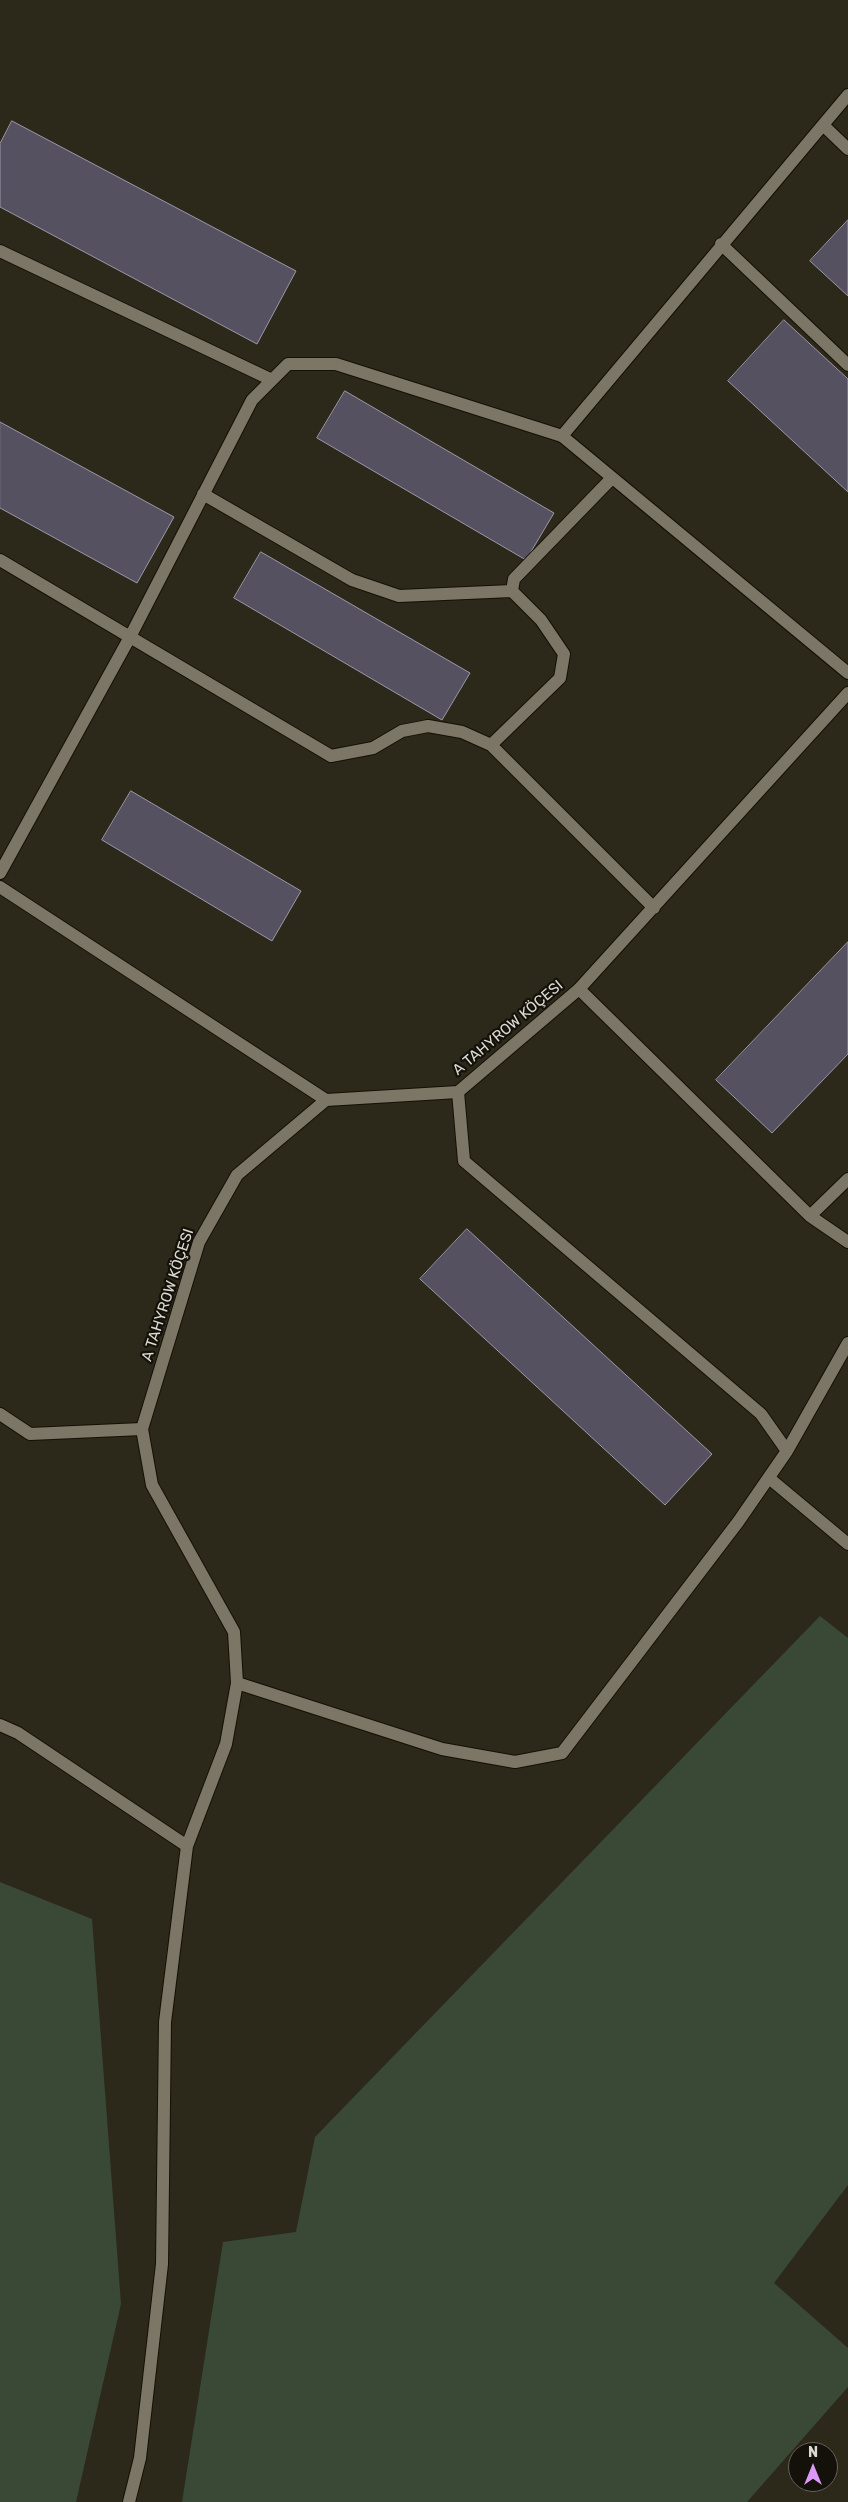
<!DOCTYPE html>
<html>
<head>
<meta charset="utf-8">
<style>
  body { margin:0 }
  #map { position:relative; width:848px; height:2502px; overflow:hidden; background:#2c281a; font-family:Rubik,sans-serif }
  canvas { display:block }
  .north { position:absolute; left:788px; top:2442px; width:50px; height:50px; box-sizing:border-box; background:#13110a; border:1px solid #636159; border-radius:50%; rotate:0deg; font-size:14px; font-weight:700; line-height:20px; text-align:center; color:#dcd9d0 }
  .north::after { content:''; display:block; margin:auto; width:18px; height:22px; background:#db99f5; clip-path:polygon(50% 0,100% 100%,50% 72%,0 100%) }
</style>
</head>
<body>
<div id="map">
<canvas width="848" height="2502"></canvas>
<div class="north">N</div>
</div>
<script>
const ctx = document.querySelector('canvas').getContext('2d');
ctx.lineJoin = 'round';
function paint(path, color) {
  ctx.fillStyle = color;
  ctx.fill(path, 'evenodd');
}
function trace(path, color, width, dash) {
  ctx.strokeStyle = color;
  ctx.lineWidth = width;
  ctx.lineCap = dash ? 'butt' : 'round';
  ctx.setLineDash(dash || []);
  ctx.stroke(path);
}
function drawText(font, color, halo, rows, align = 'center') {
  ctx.font = font + ' Rubik,sans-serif';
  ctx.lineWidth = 4.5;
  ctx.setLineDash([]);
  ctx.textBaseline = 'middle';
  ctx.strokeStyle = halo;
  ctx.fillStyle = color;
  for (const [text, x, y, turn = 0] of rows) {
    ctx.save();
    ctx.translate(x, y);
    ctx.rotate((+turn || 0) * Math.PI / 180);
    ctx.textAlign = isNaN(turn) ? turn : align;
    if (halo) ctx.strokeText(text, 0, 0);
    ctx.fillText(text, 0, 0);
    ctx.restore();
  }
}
paint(new Path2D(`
  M 820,1616 L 848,1638 L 848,2185 L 774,2283 L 848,2348 L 848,2387 L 747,2502 L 182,2502 L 223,2242 L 296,2232 L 315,2137 Z
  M 0,1882 L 92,1919 L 121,2304 L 76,2502 L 0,2502 Z`), '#394936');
const building = new Path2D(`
  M 12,121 L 296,271 L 257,344 L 0,207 L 0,144 Z
  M 848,220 L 848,296 L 810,261 Z
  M 784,320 L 848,379 L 848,492 L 728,381 Z
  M 345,391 L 554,513 L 526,560 L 317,438 Z
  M 0,422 L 174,517 L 137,583 L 0,508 Z
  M 261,552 L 470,673 L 442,720 L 234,598 Z
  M 131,791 L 301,891 L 272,941 L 102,840 Z
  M 848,942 L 848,1054 L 772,1133 L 716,1080 Z
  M 467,1229 L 712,1454 L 665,1505 L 420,1279 Z`);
paint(building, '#555161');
trace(building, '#9c98a9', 1);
const lane = new Path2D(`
  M 848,95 L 562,436 L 848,673
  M 823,125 L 848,149
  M 721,244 L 848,365
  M 0,887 L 326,1100
  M 579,989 L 810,1216 L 848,1242
  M 810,1216 L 848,1179
  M 0,1414 L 30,1434 L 142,1429
  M 787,1451 L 848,1343
  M 769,1478 L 848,1544
  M 237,1683 L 442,1749 L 515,1762 L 562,1753 L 738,1522 L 787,1451 L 761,1414 L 464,1161 L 458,1092`);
const street = new Path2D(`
  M 0,251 L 272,380
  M 203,494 L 352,580 L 399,596 L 512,591
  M 0,560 L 331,756 L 373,748 L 402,731 L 428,726 L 462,732 L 491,745 L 654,908
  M 491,745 L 560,678 L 564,654 L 541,620 L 512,591 L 514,579 L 611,479
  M 0,873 L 130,637 L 252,400 L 288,364 L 336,364 L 562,436
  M 0,1725 L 18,1733 L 187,1846
  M 129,2502 L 140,2458 L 162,2264 L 165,2022 L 187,1846 L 226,1744 L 237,1683 L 234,1632 L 152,1485 L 142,1429 L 199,1242 L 237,1175 L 326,1100 L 458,1092 L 579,989 L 848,693`);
trace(lane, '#151004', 14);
trace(street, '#151004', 14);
trace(lane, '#7b7666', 12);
trace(street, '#7b7666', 12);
drawText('15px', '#dcd9d0', '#13110a', [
  ["A TAHYROW KÖÇESI",508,1028,-40],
  ["A TAHYROW KÖÇESI",168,1295,-72]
]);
</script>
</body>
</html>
